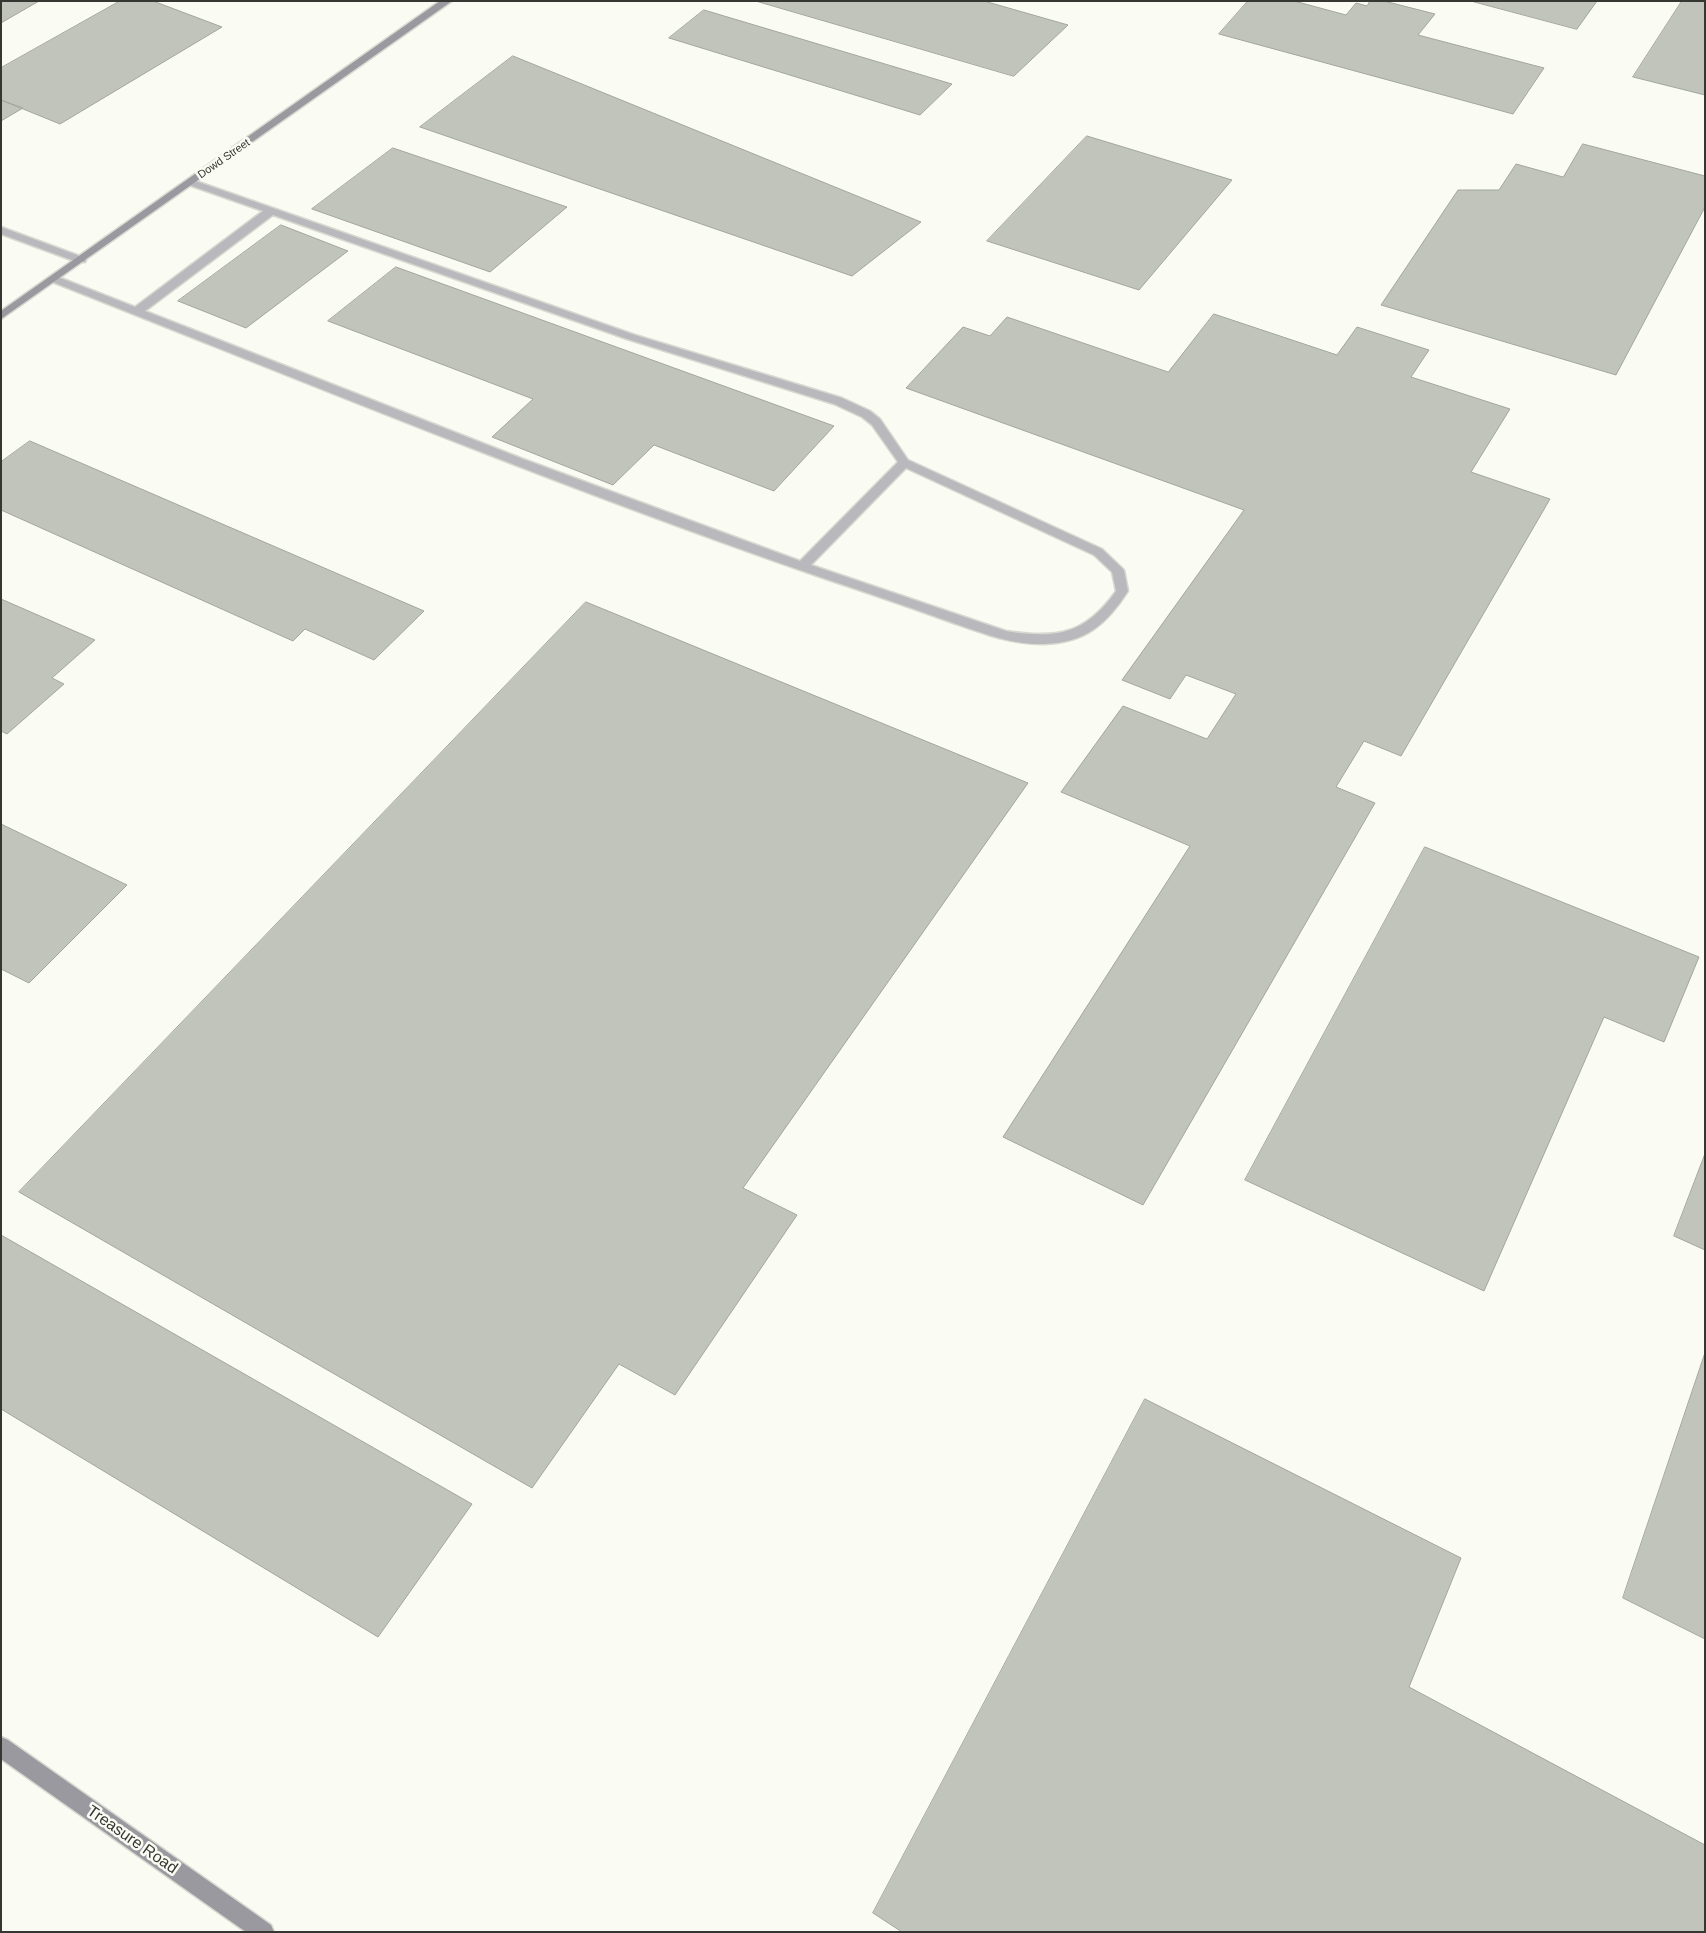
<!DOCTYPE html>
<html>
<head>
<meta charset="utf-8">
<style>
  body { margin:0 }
  #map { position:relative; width:1706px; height:1933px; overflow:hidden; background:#fafcf3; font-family:Arial,sans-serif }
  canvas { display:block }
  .frame { position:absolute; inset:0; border:2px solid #363733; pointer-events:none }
</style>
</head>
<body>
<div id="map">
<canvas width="1706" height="1933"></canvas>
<div class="frame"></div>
</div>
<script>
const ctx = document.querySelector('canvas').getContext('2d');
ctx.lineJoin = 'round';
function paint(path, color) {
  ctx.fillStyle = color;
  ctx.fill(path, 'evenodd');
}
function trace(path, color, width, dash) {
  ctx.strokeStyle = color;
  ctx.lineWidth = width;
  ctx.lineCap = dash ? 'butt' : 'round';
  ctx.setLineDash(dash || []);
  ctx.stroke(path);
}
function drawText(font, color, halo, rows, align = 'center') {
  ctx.font = font + ' Arial,sans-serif';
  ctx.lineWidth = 5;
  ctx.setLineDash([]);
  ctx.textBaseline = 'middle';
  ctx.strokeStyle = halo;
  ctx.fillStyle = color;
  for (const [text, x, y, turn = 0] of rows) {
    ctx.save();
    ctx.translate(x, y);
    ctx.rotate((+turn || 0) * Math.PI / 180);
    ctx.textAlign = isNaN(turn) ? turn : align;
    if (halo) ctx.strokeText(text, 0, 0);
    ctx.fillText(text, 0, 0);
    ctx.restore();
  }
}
const building = new Path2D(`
  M 1,1 L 39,1 L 1,23 Z
  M 120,1 L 153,1 L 222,27 L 60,124 L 1,100 L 1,68 Z
  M 756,1 L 984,1 L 1068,25 L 1014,76 Z
  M 1248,1 L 1294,1 L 1346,15 L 1356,3 L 1367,6 L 1370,1 L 1384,1 L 1435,14 L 1418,35 L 1544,68 L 1513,114 L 1219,34 Z
  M 1471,1 L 1597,1 L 1577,29 Z
  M 1682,1 L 1705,1 L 1705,95 L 1633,77 Z
  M 704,10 L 952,84 L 920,115 L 669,38 Z
  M 513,56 L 921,222 L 852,276 L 420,127 Z
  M 1,100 L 23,108 L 1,121 Z
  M 1087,136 L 1232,180 L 1139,290 L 987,241 Z
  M 1583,144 L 1705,176 L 1705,207 L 1616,375 L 1381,305 L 1458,190 L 1499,190 L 1516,164 L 1563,177 Z
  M 393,148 L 567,207 L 490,272 L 312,209 Z
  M 281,225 L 348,251 L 246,328 L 178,301 Z
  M 396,267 L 834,426 L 774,491 L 654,445 L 613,485 L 492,437 L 533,399 L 328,321 Z
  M 1214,314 L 1337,355 L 1357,327 L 1429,350 L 1411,377 L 1510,409 L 1471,472 L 1550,499 L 1401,756 L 1364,741 L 1336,787 L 1375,803 L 1143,1205 L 1003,1137 L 1190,846 L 1061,792 L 1123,706 L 1207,739 L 1236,694 L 1186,675 L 1170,699 L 1122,680 L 1244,510 L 906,388 L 963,327 L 990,336 L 1007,317 L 1168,372 Z
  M 30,441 L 424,611 L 374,660 L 305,629 L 293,641 L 1,510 L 1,462 Z
  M 1,599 L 95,640 L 52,678 L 64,684 L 7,734 L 1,731 Z
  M 586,602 L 1028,783 L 743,1188 L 797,1215 L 675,1395 L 619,1364 L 532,1488 L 19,1192 Z
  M 1,824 L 127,885 L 29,983 L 1,969 Z
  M 1425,847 L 1699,957 L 1664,1042 L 1604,1017 L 1484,1291 L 1245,1180 Z
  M 1705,1154 L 1705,1250 L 1674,1236 Z
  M 1,1235 L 472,1504 L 378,1637 L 1,1409 Z
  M 1705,1353 L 1705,1639 L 1623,1598 Z
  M 1145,1399 L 1461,1558 L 1409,1687 L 1705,1845 L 1705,1932 L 902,1932 L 873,1913 Z`);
paint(building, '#c1c4bb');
trace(building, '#a3a69d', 1);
const lane = new Path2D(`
  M 190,179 L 635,335 L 842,398 L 870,411 L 880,419 L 908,460 L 1102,549 L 1124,570 L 1128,591 C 1107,624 1085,643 1044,644 C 1008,645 975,630 942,619 C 904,605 865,592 826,579 C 564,489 308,383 50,281 L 48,279 L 50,277 L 58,277 L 135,307 L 263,211 L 186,184 L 185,182 ZM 273,215 L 627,339 L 834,404 L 862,417 L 872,425 L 898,462 L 800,561 L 523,459 L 145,311 ZM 906,468 L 1094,555 L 1112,572 L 1116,591 C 1085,635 1056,639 1006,631 L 811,565 Z`);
const street = new Path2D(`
  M 1,227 L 85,258 L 86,260 L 85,262 L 77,262 L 1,234 Z`);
const secondary = new Path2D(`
  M 440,1 L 452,1 L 1,319 L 1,311 Z
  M 1,1737 L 8,1740 L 271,1925 L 274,1932 L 246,1932 L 1,1759 Z`);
trace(lane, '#d7d9d0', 3);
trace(street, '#d7d9d0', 3);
trace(secondary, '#d7d9d0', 3);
paint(lane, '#b9b9bd');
paint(street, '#b9b9bd');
paint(secondary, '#99999f');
drawText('11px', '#363733', '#fafcf3', [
  ["Dowd Street",224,159,-35]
]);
drawText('16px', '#363733', '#fafcf3', [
  ["Treasure Road",132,1840,35]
]);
</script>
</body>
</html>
